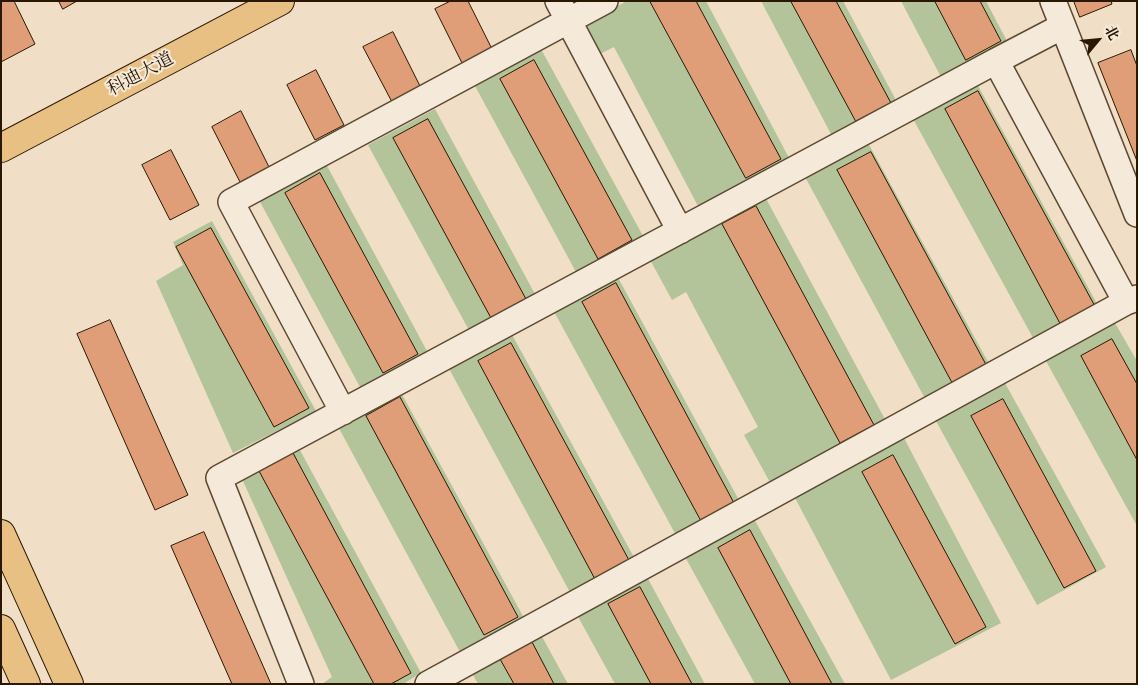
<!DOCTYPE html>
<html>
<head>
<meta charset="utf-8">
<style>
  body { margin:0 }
  #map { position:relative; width:1138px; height:685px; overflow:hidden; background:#f0dfc6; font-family:Cardo,"Noto Serif SC",serif }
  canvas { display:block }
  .frame { position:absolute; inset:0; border:2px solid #2a1700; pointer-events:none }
  .north { position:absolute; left:1073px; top:15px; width:50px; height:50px; -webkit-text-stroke:4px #f5eada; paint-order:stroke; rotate:62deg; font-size:14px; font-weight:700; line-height:20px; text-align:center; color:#2a1700 }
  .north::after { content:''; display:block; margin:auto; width:18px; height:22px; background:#2a1700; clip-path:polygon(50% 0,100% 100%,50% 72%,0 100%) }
</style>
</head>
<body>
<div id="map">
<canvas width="1138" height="685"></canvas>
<div class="frame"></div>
<div class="north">北</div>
</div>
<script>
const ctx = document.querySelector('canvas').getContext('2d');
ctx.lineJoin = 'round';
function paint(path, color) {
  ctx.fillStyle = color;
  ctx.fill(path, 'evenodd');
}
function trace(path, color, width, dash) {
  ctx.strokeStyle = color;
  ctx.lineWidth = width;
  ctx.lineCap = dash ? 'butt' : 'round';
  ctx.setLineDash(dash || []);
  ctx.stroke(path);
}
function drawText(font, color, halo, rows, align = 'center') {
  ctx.font = font + ' Cardo,"Noto Serif SC",serif';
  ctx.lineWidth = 4;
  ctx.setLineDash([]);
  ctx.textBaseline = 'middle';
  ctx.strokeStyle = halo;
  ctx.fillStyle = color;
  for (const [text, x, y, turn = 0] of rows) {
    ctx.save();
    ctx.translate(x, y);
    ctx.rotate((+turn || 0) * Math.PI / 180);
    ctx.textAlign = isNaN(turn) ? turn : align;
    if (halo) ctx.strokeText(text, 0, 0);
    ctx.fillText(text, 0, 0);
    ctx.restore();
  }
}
paint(new Path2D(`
  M 627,1 L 706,1 L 789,158 L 698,206 L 614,47 L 598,55 L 582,25 Z
  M 761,1 L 843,1 L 897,102 L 832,136 Z
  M 901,1 L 986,1 L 1008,43 L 942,79 Z
  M 541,49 L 643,236 L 576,272 L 475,86 Z
  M 976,82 L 1102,313 L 1038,347 L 912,117 Z
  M 435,109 L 536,296 L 470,332 L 368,145 Z
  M 867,141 L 993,371 L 929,406 L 804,175 Z
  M 326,164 L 427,351 L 360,387 L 259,200 Z
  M 763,193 L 887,423 L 772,486 L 744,435 L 758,427 L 686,292 L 672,300 L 648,256 Z
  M 212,221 L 316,411 L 233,453 L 156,281 L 183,265 L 173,242 Z
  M 615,272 L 740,502 L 677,537 L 551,306 Z
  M 1115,323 L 1137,361 L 1137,526 L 1046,361 Z
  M 510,331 L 636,561 L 572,596 L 447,365 Z
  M 1005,383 L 1106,567 L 1037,605 L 936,421 Z
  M 398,387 L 524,618 L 460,652 L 335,421 Z
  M 904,438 L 1001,623 L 891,680 L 794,496 Z
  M 295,441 L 421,673 L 403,684 L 322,684 L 332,677 L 238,470 Z
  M 753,517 L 845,684 L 755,684 L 684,555 Z
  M 646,575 L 705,684 L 615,684 L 576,613 Z
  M 540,633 L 568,684 L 478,684 L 471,671 Z`), '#b3c39a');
const building = new Path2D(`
  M 1,1 L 14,1 L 35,44 L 1,62 Z
  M 59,1 L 77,1 L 63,9 Z
  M 451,1 L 468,1 L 492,49 L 463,65 L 435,9 Z
  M 650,1 L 696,1 L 781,159 L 746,178 Z
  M 791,1 L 836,1 L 891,103 L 856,121 Z
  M 935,1 L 980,1 L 1001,41 L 966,60 Z
  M 1074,1 L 1111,1 L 1112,4 L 1080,17 Z
  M 393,32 L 421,88 L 392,102 L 363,47 Z
  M 1131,50 L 1137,66 L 1137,161 L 1098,63 Z
  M 534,60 L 632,240 L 598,259 L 500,79 Z
  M 316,70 L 344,125 L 315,140 L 287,85 Z
  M 978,91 L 1097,310 L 1063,329 L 945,109 Z
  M 241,111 L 269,167 L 240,182 L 212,127 Z
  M 428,119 L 526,299 L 491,318 L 393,138 Z
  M 171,150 L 199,205 L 170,220 L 142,165 Z
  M 871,152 L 990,372 L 956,390 L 837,170 Z
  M 320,173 L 418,354 L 383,373 L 285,193 Z
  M 756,206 L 874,425 L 840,443 L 722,224 Z
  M 211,228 L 309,408 L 274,427 L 176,247 Z
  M 616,283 L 734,503 L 701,521 L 582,302 Z
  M 110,320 L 188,495 L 155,510 L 77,334 Z
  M 1112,339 L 1137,384 L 1137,460 L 1081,356 Z
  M 511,343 L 630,562 L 596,581 L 478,361 Z
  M 400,397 L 518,617 L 484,635 L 366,416 Z
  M 1003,399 L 1096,571 L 1064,588 L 971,416 Z
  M 293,453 L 411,673 L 391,684 L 374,684 L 259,471 Z
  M 893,455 L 986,627 L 955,644 L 862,472 Z
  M 750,530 L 832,684 L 791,684 L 718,548 Z
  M 204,532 L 271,684 L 232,684 L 171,546 Z
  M 640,587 L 692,684 L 651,684 L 608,604 Z
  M 532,642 L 554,684 L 514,684 L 500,659 Z`);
paint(building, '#e09e78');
trace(building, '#2a1700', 1);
const minor = new Path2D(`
  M 558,1 L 680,231
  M 1053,1 L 1137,214
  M 996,61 L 1063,26
  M 343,412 L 231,202 L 605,1
  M 301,684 L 219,478 L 996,61 L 1126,302
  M 428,684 L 1126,302 L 1137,298`);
const major = new Path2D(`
  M 1,148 L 280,1
  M 1,534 L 69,684
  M 1,629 L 26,684`);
trace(minor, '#5c4932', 28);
trace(major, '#2a1700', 30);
trace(minor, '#f5eada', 25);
trace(major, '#e8c083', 28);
drawText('18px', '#2a1700', '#f5eada', [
  ["科迪大道",141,75,-28]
]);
</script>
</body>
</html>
